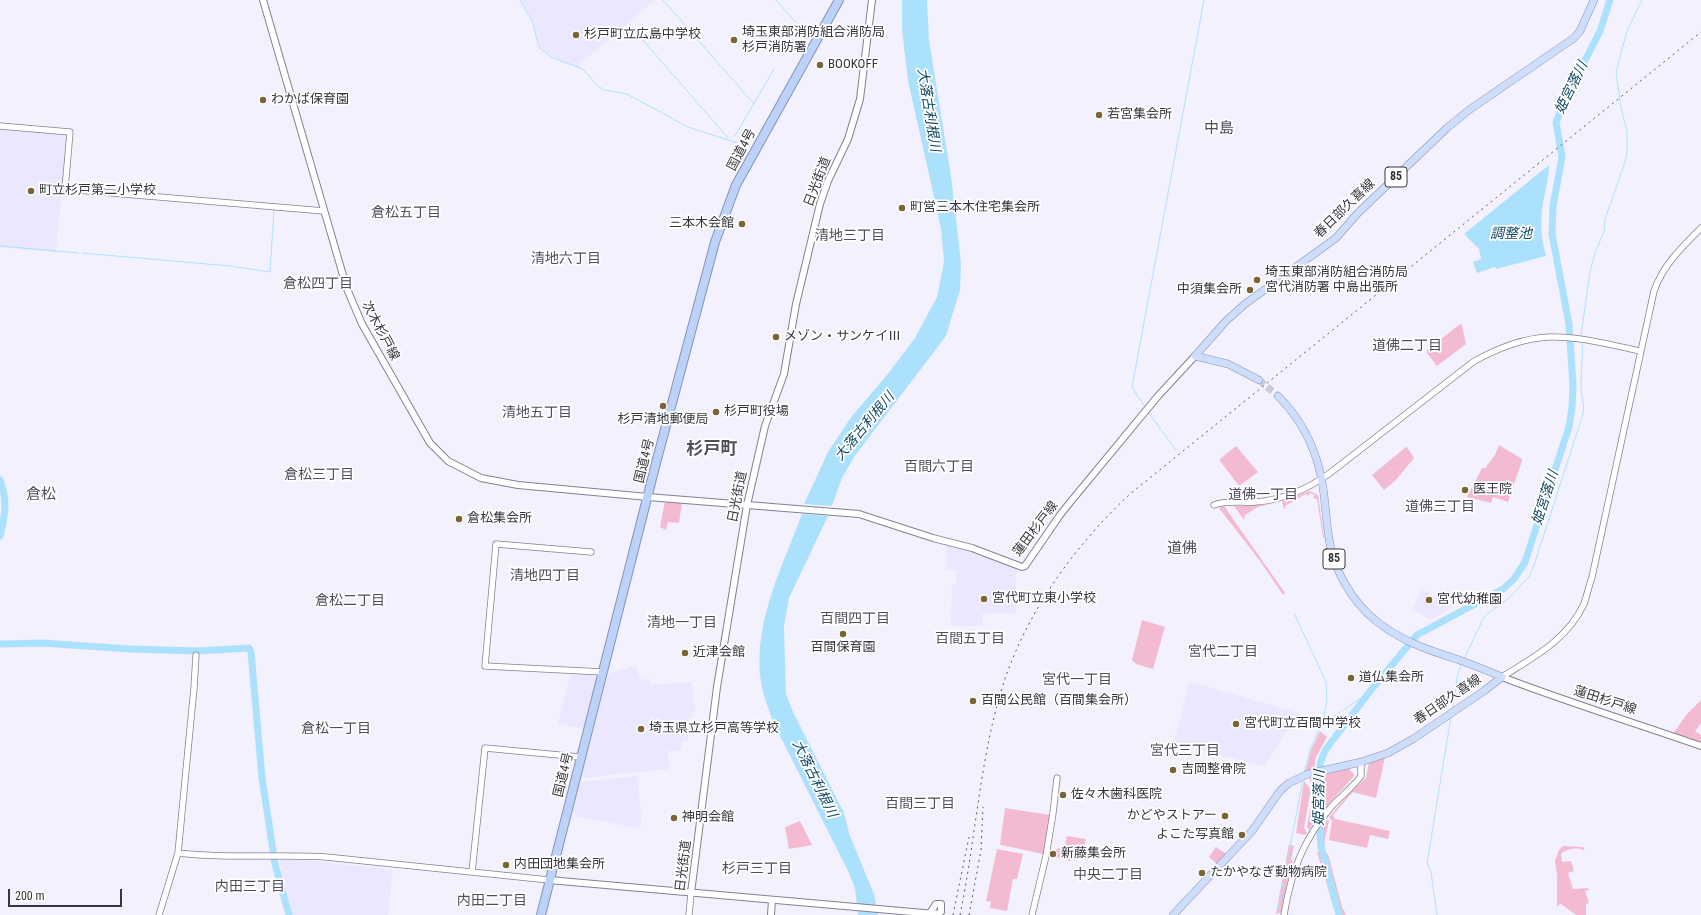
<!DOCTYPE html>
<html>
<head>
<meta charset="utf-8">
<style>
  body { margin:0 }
  #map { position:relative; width:1701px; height:915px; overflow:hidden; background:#f3f1fe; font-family:"Roboto Condensed",sans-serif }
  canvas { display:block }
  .scale { position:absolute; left:8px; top:889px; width:114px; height:18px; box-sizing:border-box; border:2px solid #37363e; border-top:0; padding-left:5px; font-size:12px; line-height:14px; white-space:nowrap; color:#37363e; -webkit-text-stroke:3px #fff; paint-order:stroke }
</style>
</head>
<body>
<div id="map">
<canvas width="1701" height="915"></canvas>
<div class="scale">200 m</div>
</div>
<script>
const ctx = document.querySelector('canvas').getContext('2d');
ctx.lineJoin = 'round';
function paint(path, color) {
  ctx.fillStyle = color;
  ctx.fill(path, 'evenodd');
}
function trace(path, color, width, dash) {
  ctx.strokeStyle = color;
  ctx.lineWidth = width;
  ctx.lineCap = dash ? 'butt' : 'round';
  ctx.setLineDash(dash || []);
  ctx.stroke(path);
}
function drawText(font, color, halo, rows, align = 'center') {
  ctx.font = font + ' "Roboto Condensed","Noto Sans JP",sans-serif';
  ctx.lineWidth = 3.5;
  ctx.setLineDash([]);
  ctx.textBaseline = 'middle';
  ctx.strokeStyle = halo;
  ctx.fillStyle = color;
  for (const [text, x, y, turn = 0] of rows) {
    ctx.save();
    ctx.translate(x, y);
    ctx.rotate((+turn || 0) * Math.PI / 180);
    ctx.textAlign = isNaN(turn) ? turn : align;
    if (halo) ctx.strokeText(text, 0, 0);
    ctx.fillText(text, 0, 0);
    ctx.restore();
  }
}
paint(new Path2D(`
  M 521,0 L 655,0 L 577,67 L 558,60 L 540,47 L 534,23 Z
  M 0,129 L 66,134 L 67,136 L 56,252 L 0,247 Z
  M 946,543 L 1014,566 L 1016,569 L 1016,613 L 982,614 L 983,626 L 951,626 L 952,584 L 956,584 L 956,570 L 946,569 Z
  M 1421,590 L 1423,590 L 1454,606 L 1431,620 L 1412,609 Z
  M 636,665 L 639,679 L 650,680 L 650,685 L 692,682 L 695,711 L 691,712 L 692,717 L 688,718 L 688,741 L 682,741 L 682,750 L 668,751 L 669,768 L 668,769 L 581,778 L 608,674 Z
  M 571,673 L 598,675 L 583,729 L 558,723 Z
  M 1191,682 L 1301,714 L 1302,715 L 1285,734 L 1264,767 L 1174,742 L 1189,683 Z
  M 637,776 L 638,777 L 641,817 L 641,826 L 639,828 L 578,817 L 574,814 L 572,811 L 580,782 Z
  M 279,860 L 304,860 L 393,870 L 388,915 L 293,915 Z`), '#eae7fe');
paint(new Path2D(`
  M 1460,324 L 1462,325 L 1466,344 L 1437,366 L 1427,353 L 1427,350 Z
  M 1499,445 L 1522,459 L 1522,461 L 1508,502 L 1493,497 L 1491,503 L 1467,497 L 1482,468 L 1485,468 L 1495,455 Z
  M 1236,446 L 1258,472 L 1239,486 L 1220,461 L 1220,459 Z
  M 1406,447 L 1407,447 L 1414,458 L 1396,480 L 1384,490 L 1372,475 Z
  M 1310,491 L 1318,495 L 1324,538 L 1323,538 L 1317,499 L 1313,498 L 1315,495 L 1310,493 L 1308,496 L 1306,494 L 1285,506 L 1286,508 L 1284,509 L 1282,501 Z
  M 665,501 L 682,503 L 679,523 L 668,522 L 666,530 L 660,527 Z
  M 1278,502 L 1258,507 L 1245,515 L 1244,520 L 1234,506 L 1258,505 Z
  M 1224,506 L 1285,593 L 1283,595 L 1260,561 L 1219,508 Z
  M 1142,620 L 1165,627 L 1153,669 L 1136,664 L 1132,660 Z
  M 1701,700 L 1701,723 L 1695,731 L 1701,735 L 1701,743 L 1673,734 L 1686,715 Z
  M 1320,731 L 1327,737 L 1316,757 L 1314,769 L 1305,772 L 1311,750 Z
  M 1385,757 L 1376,798 L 1353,792 L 1333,815 L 1335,819 L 1390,831 L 1388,839 L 1370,835 L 1367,848 L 1329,840 L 1328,846 L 1332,821 L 1329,817 L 1347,796 L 1366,778 L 1369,762 Z
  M 1348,768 L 1354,774 L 1354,776 L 1320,814 L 1319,797 L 1322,773 Z
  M 1318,774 L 1316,819 L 1309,830 L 1307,826 L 1313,795 L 1312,787 L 1309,776 Z
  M 1304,781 L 1310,788 L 1310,794 L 1304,828 L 1307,833 L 1305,835 L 1296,833 Z
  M 1005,808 L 1050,815 L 1045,852 L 1043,854 L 1001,845 L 1000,844 Z
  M 1328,819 L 1329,821 L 1325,838 L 1325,848 L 1323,848 L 1321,829 Z
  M 800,821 L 812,845 L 789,849 L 785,827 Z
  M 1067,836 L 1086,839 L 1083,849 L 1074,846 L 1070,861 L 1055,857 L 1056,850 L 1065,844 Z
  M 1289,844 L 1294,846 L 1291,860 L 1293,861 L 1289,874 L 1281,913 L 1276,913 Z
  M 1563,846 L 1583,847 L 1585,851 C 1578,846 1569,849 1561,853 L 1562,862 L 1571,861 L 1574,871 L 1568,873 L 1573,889 L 1588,888 L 1589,890 L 1585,891 L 1589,903 L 1586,904 L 1586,915 L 1576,915 L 1561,904 L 1557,906 L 1557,874 L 1555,861 L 1559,850 Z
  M 1216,847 L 1226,854 L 1217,864 L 1209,857 Z
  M 997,849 L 1023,854 L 1017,879 L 1013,879 L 1007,911 L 990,908 L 991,902 L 986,901 Z
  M 1317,852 L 1320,852 L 1338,915 L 1336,915 Z
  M 1325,853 L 1328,854 L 1343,910 L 1344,910 L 1346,915 L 1341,915 Z`), '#f3bbd1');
paint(new Path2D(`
  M 902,0 L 927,0 L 929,40 L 951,176 L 958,236 L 961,264 L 960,290 L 946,336 L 854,457 L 842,478 L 832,506 L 804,504 L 828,452 L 852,416 L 887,375 L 915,338 L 937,297 L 944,262 L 941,228 L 908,81 L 902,30 Z
  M 1549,165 C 1549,180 1544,194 1542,209 C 1540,225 1542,241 1546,256 L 1496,269 L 1495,267 L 1477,273 L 1473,262 L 1481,259 L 1479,249 L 1464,234 Z
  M 802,514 L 828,516 L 789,598 L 784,626 L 786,694 L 793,712 L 844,813 L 850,836 L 874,894 L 878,915 L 858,915 L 855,888 L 848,871 L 774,724 C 768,708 762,692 760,675 C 755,619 783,565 802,514 Z`), '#ace1fe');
trace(new Path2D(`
  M 520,0 L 533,23 L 538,44 L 541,49 L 553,58 L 583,69 L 598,86 L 604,90 L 627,94 L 688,127 L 750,147
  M 663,0 L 754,104
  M 776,0 L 799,26
  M 629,24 L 728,138
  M 735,136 L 774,69
  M 0,246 L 78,253
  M 82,253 L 230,266 L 270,272 L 274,210
  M 1581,336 L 1590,272 L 1596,250 L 1604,232 L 1605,219 L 1624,165 L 1627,153 L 1627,131 L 1621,108 L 1616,72 L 1627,31 L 1642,0
  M 1145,407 L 1132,387 L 1204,0
  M 1148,412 L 1176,450
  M 1295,615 L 1326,682 L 1327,701 L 1322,725
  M 1464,659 L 1483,619 L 1487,614 L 1509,598 L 1529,577 L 1535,562 L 1583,414 C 1585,404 1581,396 1581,386 C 1581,370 1583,358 1582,341
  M 1453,708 L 1457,677 L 1461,664
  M 1304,773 L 1310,750 L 1321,725 L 1367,694
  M 1277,915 L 1303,780
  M 1290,915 L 1292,915
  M 1437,915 L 1431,872 L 1427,863 L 1451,717`), '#ace1fe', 1);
trace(new Path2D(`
  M 0,480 C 8,500 5,516 0,536
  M 0,644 L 42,643 L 130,649 L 198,651 L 249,648 L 251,652 L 262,778 L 273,850
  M 274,860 L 289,915
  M 1339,915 L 1321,846 L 1318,805 L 1320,765 L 1322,758 L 1326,749 L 1371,690 L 1417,635 L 1503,589 L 1514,579 L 1525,562 L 1569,427 L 1572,407 L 1573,385 L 1569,324 L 1552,234 L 1553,206 L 1562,157 L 1556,122 L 1567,96 L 1600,31 L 1610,0`), '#ace1fe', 7);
trace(new Path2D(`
  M 1259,380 L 1278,396`), '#cdccd8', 7, [7, 3.5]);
const tertiary = new Path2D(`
  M 0,126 L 70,132 L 65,189 L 324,211
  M 1214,505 C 1227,500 1241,503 1255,502 C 1282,500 1308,489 1330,473 L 1473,362 C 1539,325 1570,336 1640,351
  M 591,552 L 496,544 L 485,666 L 603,672
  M 1502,677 C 1534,657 1567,640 1584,604 C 1587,595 1589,586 1592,577 L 1654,291 C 1663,265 1682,247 1701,228
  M 178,853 C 227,859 277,854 326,857 L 549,880
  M 472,872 L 485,748 L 580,757
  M 159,915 L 178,853 L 194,688 L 196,655
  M 689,915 L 691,893
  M 1032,915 L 1046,856 L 1053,813 L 1057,778
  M 1284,915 C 1291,872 1303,840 1331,807 C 1341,796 1353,787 1361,776 L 1361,762`);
const secondary = new Path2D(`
  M 263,0 L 347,289 L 362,324 L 430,443 L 448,461 L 481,478 L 518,485 L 648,497 L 859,514 L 933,538 L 972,548 L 1022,567 L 1025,566 L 1060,515 L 1072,500 L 1158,396 L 1195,356
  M 1502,677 C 1567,702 1635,723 1701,746
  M 549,880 L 935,914 L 941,912 L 941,904 L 936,904 L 930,913
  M 691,893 L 717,687 L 747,505 L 765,426 L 784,374 L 796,304 L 820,204 L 828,181 L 848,139 L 860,99 L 872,0
  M 771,915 L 772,900`);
const primary = new Path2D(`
  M 1259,380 L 1228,364 L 1195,356 L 1226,321 L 1245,304 L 1336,238 L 1358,213 L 1447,128 L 1469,110 L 1574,38 L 1580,31 L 1594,0
  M 1278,396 C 1299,417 1313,442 1320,472 C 1326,495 1325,520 1330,544 C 1335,572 1353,602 1375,620 C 1400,641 1429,650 1459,660 C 1474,665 1488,671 1502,677
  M 1173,915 L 1252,831 L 1280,791 L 1289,783 L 1308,774 L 1361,762 L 1388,753 L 1413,739 L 1484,691 L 1502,677`);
const trunk = new Path2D(`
  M 541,915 L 656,463 L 715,242 L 736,185 L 839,0`);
trace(tertiary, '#838093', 7);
trace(secondary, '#838093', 8);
trace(primary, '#8394b6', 8);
trace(trunk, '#8394b6', 10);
trace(tertiary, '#fff', 5.5);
trace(secondary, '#fff', 6);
trace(primary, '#cdddfa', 7);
trace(trunk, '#bcd2f8', 8);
trace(new Path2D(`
  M 953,915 L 969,837
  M 960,915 C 975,843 979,769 999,698 C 1021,620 1071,549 1130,494 L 1701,32
  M 969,915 L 981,850 L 983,807`), '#5c5a63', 1, [2, 4]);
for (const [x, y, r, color] of [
  [576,35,4,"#7b6434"],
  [734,40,4,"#7b6434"],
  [820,65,4,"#7b6434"],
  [263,100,4,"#7b6434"],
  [1099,115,4,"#7b6434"],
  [31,191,4,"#7b6434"],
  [902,208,4,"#7b6434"],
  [742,224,4,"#7b6434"],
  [1257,280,4,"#7b6434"],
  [1250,290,4,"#7b6434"],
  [776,337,4,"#7b6434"],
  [663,406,4,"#7b6434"],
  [716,412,4,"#7b6434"],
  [1465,490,4,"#7b6434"],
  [459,519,4,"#7b6434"],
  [984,599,4,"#7b6434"],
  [1429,600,4,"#7b6434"],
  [843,634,4,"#7b6434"],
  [685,653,4,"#7b6434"],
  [1351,678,4,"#7b6434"],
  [973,701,4,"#7b6434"],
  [1236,724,4,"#7b6434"],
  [641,729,4,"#7b6434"],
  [1173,770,4,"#7b6434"],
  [1063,795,4,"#7b6434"],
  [1225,816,4,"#7b6434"],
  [674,818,4,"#7b6434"],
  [1242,835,4,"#7b6434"],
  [1053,854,4,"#7b6434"],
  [506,865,4,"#7b6434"],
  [1202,873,4,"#7b6434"]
]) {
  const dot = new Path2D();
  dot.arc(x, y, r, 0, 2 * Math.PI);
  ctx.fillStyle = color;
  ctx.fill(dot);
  trace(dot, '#fff', 1.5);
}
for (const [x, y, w] of [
  [1396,177,22],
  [1334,559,22]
]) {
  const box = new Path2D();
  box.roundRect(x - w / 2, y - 10, w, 20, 3);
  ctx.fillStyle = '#fff';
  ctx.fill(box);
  trace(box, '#37363e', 1);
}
drawText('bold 12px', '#37363e', null, [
  ["85",1396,177],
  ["85",1334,559]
]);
drawText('13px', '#37363e', '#fff', [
  ["埼玉東部消防組合消防局",742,33],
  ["杉戸消防署",742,48],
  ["杉戸町立広島中学校",584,35],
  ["BOOKOFF",828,65],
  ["わかば保育園",271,100],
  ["若宮集会所",1107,115],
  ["町立杉戸第二小学校",39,191],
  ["町営三本木住宅集会所",910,208],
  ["三本木会館",734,224,"right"],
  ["埼玉東部消防組合消防局",1265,273],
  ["宮代消防署 中島出張所",1265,288],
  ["中須集会所",1242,290,"right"],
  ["メゾン・サンケイⅢ",784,337],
  ["杉戸町役場",724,412],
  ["杉戸清地郵便局",663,420,"center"],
  ["医王院",1473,490],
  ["倉松集会所",467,519],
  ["宮代町立東小学校",992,599],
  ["宮代幼稚園",1437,600],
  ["百間保育園",843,648,"center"],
  ["近津会館",693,653],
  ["道仏集会所",1359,678],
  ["百間公民館（百間集会所）",981,701],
  ["宮代町立百間中学校",1244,724],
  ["埼玉県立杉戸高等学校",649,729],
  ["吉岡整骨院",1181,770],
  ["佐々木歯科医院",1071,795],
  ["かどやストアー",1217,816,"right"],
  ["神明会館",682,818],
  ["よこた写真館",1234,835,"right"],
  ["新藤集会所",1061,854],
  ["内田団地集会所",514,865],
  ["たかやなぎ動物病院",1210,873]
], 'left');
drawText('13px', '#37363e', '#fff', [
  ["国道4号",742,150,-62],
  ["日光街道",818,182,-69],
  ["春日部久喜線",1345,209,-44],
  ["次木杉戸線",380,331,62],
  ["国道4号",645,461,-76],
  ["日光街道",738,497,-79],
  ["蓮田杉戸線",1036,529,-53],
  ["春日部久喜線",1448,700,-34],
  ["蓮田杉戸線",1605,701,18],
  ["国道4号",564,775,-76],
  ["日光街道",684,866,-83]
]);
drawText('italic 14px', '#144b63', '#fff', [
  ["姫宮落川",1572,88,-64],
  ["大落古利根川",928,110,81],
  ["調整池",1511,234],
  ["大落古利根川",865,427,-50],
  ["姫宮落川",1546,498,-72],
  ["大落古利根川",814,779,64],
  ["姫宮落川",1320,798,-89]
]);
drawText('14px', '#4f4d5e', '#fff', [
  ["倉松五丁目",406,213],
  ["清地三丁目",850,236],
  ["清地六丁目",566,259],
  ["倉松四丁目",318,284],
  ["道佛二丁目",1407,346],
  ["清地五丁目",537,413],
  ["百間六丁目",939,467],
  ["倉松三丁目",319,475],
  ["道佛一丁目",1263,495],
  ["道佛三丁目",1440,507],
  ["清地四丁目",545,576],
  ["倉松二丁目",350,601],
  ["百間四丁目",855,619],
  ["清地一丁目",682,623],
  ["百間五丁目",970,639],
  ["宮代二丁目",1223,652],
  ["宮代一丁目",1077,680],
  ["倉松一丁目",336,729],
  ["宮代三丁目",1185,751],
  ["百間三丁目",920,804],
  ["杉戸三丁目",757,869],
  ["中央二丁目",1108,875],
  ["内田三丁目",250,887],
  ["内田二丁目",492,901]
]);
drawText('15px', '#4f4d5e', '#fff', [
  ["中島",1219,129],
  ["倉松",41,495],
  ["道佛",1182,549]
]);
drawText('bold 17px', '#4f4d5e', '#fff', [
  ["杉戸町",712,450]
]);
</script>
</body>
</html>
